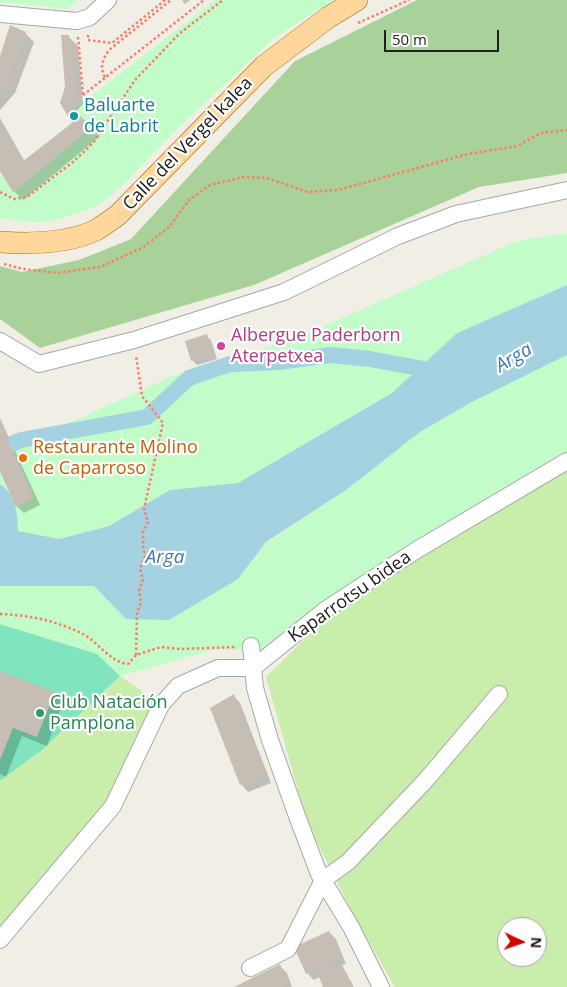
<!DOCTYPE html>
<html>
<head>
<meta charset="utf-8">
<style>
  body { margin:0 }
  #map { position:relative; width:567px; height:987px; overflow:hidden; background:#f1eee6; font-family:"Open Sans",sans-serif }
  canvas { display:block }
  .north { position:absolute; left:497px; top:917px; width:50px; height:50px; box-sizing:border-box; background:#fff; border:1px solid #a6a6a6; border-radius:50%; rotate:93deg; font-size:14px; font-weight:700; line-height:20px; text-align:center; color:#202020 }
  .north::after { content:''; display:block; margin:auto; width:18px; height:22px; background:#d00400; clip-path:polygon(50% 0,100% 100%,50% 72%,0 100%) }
  .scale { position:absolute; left:384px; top:30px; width:115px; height:22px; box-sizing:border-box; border:2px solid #202020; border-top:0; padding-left:6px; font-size:15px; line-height:18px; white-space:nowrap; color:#202020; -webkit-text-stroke:4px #fff; paint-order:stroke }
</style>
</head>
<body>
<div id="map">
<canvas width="567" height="987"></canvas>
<div class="north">N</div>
<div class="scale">50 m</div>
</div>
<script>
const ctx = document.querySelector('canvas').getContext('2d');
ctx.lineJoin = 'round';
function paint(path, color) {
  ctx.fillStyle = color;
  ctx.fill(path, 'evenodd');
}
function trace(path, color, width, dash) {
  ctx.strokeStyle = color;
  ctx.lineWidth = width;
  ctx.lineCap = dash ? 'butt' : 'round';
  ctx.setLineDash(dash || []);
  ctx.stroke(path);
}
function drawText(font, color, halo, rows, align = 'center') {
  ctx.font = font + ' "Open Sans",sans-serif';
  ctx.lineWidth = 4.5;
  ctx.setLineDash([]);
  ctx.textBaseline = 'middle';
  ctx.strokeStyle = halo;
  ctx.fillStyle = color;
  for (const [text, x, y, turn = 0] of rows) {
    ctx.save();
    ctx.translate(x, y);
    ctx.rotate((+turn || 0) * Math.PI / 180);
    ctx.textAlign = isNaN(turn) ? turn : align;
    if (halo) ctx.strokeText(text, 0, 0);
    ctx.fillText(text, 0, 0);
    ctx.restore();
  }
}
paint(new Path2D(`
  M 567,463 L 567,987 L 395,987 L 353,914 L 307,822 L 266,677 L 313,631 L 366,591 ZM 507,927 L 537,927 L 537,957 L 507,957 Z
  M 120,676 L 161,705 L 113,806 L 0,945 L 0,781 L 42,750 Z`), '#c9edaa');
paint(new Path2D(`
  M 417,0 L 567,0 L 567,173 L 479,187 L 254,285 L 40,348 L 0,319 L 0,266 L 22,272 L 79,260 L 131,239 L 295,61 Z`), '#a8d299');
paint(new Path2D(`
  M 0,0 L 77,0 L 68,9 L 0,2 Z
  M 215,0 L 334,0 L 275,37 L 179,127 L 121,187 L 97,206 L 60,219 L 39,223 L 0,218 L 0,171 L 14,192 L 92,127 L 73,110 Z
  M 567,233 L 567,285 L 457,333 L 392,393 L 238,483 L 170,490 L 108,526 L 59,539 L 18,531 L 6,488 L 0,484 L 0,454 L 175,375 L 297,338 L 517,241 Z
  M 567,355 L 567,463 L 267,650 L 216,649 L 120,676 L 97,654 L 0,624 L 0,586 L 94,586 L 126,619 L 238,579 L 266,543 L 345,491 L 420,432 L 472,402 Z`), '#c2fcc8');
paint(new Path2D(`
  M 0,624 L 97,654 L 120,676 L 42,750 L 0,781 Z`), '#80e4bf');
paint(new Path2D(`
  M 567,285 L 567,355 L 472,402 L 420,432 L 346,490 L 266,542 L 238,579 L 169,620 L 126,619 L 94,586 L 0,586 L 0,484 C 15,493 18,515 18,531 L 59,539 L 109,526 L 170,490 L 238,483 L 392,393 L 457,333 Z`), '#a4d2e1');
paint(new Path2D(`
  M 182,0 L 190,0 L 185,4 Z
  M 25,33 L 34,42 L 15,93 L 0,110 L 0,60 Z
  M 69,37 L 78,46 L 83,104 L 77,110 L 81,118 L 100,136 L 23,200 L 14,191 L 0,169 L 0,118 L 25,162 L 73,123 L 61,102 L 67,87 Z
  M 206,336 L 211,340 L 217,359 L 197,365 L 193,361 L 186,342 Z
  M 0,418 L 40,505 L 24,513 L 17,506 L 0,468 Z
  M 0,672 L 54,693 L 63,702 L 47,746 L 22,736 L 6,777 L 0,774 Z
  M 234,696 L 240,703 L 271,783 L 248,792 L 242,785 L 212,708 Z
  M 329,932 L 336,939 L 346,964 L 342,965 L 354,987 L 325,987 L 320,977 L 314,980 L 307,973 Z
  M 280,966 L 287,973 L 292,987 L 237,987 Z`), '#0003');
trace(new Path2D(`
  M 0,449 L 21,440 L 147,417 L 189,378 L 230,364 L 279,362 L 331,355 L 370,359 L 435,371 L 441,374`), '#a4d2e1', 16);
paint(new Path2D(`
  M 10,25 L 26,32 L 6,83 L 0,90 L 0,56 Z
  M 61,35 L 69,35 L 75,95 L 69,101 L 73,110 L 92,126 L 13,192 L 0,171 L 0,123 L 22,162 L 72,123 L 60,103 L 65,87 Z
  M 207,334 L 213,354 L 191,361 L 185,341 Z
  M 0,423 L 34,498 L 16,507 L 0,471 Z
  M 0,671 L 55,692 L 37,737 L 13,728 L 0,760 Z
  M 234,694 L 265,776 L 240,785 L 210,708 Z
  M 329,931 L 340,956 L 306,974 L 294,947 Z
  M 341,963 L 352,987 L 323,987 L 317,972 Z
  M 280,964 L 288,984 L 282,987 L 234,987 Z`), '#c6bdb5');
const minor = new Path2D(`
  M 0,14 L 77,21 L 90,17 L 108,0
  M 0,341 L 39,364 L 134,340 L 284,292 L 398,236 L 456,214 L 567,190
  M 251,646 L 255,688 L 270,740 L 297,816 L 319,874 L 351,927 L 381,987
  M 253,668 L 325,610 L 415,551 L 567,461
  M 0,940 L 113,806 L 161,705 L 178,686 L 218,668 L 253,668
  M 250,968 L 288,949 L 323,880 L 348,862 L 426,780 L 499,694`);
const major = new Path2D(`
  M 0,242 C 30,244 68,244 96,230 C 103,226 111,220 118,215 L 264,66 L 329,17 L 357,0`);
trace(minor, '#a7a7a7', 18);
trace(major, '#9c6c00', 22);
trace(new Path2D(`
  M 358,23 L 409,0
  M 88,35 L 88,40 L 112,43 L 165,0
  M 78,37 L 83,95
  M 105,77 C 99,67 103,59 109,50 L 171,0
  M 83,95 L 204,0
  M 0,192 L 14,199 L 27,197 L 73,162 L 93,143 L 135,80 L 180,33 L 223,0
  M 4,264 L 23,269 L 57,273 L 100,267 L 142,248 L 169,227 L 189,200 L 210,185 L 243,177 L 267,178 L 308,192 L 338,190 L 468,154 L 517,146 L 541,133 L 567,130
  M 0,614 C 29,615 57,621 83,634 C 99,643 110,662 128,664 L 136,655 L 161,647 L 180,649 L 237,647
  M 136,655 L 137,612 L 141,603 L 139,591 L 143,580 L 140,569 L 145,556 L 143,546 L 143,532 L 148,522 L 144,509 L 163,423 L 142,396 L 136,356`), '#ff7b69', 2.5, [2.5, 2.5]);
trace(minor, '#fff', 16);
trace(major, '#ffd79d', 21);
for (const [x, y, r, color] of [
  [74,116,5,"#0f9aa8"],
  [221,346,5,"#d1479c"],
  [23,458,5,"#e8710a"],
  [40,713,5,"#2e9e5b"]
]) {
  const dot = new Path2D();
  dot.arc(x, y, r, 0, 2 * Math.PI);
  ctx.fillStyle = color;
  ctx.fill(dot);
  trace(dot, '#fff', 2);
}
drawText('18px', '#0d838f', '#fff', [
  ["Baluarte",84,106],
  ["de Labrit",84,127]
], 'left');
drawText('18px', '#202020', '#fff', [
  ["Calle del Vergel kalea",188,144,-46],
  ["Kaparrotsu bidea",350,597,-35]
]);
drawText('18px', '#b23c85', '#fff', [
  ["Albergue Paderborn",231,336],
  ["Aterpetxea",231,357]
], 'left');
drawText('18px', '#c56008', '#fff', [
  ["Restaurante Molino",33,448],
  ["de Caparroso",33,469]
], 'left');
drawText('18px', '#27864d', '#fff', [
  ["Club Natación",50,703],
  ["Pamplona",50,724]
], 'left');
drawText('italic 19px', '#4377ad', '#fff', [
  ["Arga",514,358,-31],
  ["Arga",165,558]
]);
</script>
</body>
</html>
